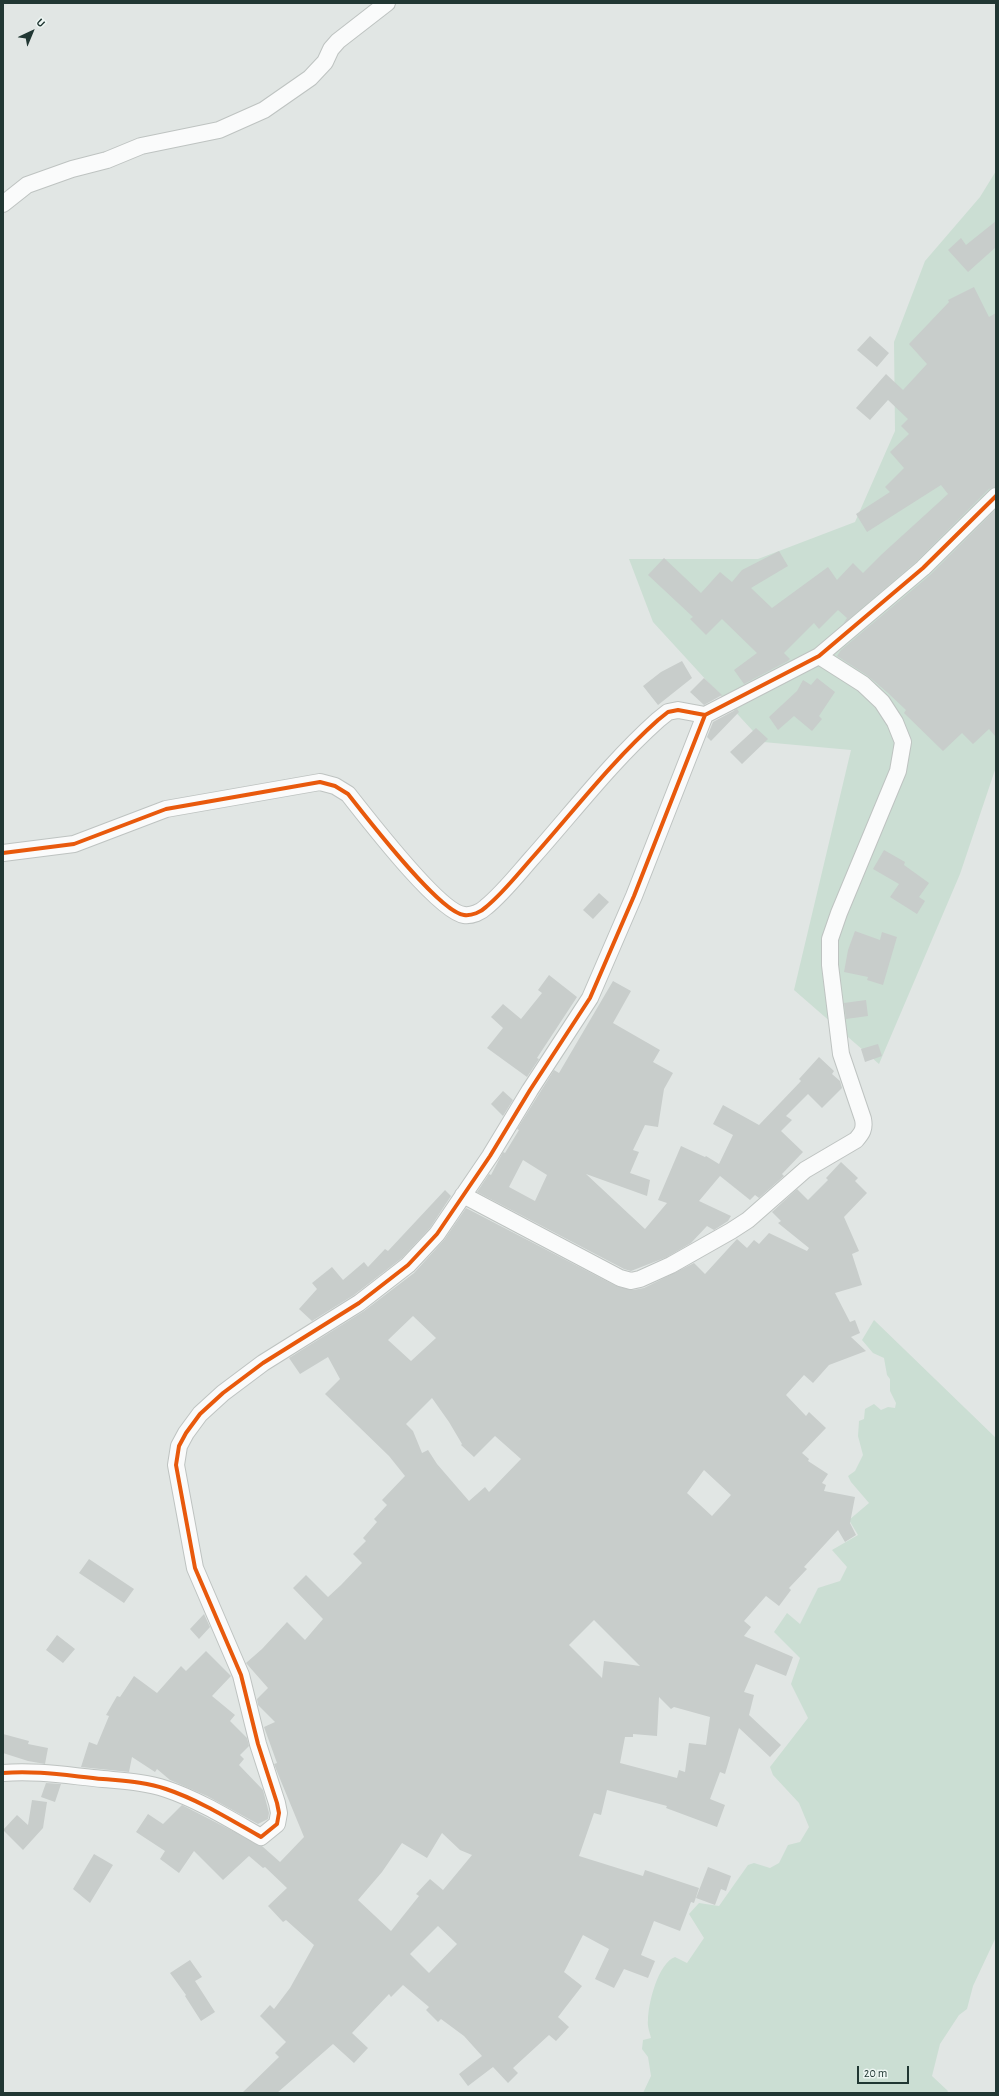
<!DOCTYPE html>
<html>
<head>
<meta charset="utf-8">
<style>
  body { margin:0 }
  #map { position:relative; width:999px; height:2096px; overflow:hidden; background:#e1e6e4; font-family:"Alegreya Sans",sans-serif }
  canvas { display:block }
  .frame { position:absolute; inset:0; border:4px solid #213733; pointer-events:none }
  .north { position:absolute; left:12px; top:12px; width:40px; height:40px; -webkit-text-stroke:3px #eef6f3; paint-order:stroke; rotate:44deg; font-size:11px; font-weight:700; line-height:16px; text-align:center; color:#213733 }
  .north::after { content:''; display:block; margin:auto; width:14px; height:18px; background:#213733; clip-path:polygon(50% 0,100% 100%,50% 72%,0 100%) }
  .scale { position:absolute; left:857px; top:2066px; width:52px; height:18px; box-sizing:border-box; border:2px solid #213733; border-top:0; padding-left:5px; font-size:12px; line-height:14px; white-space:nowrap; color:#213733; -webkit-text-stroke:3px #eef6f3; paint-order:stroke }
</style>
</head>
<body>
<div id="map">
<canvas width="999" height="2096"></canvas>
<div class="frame"></div>
<div class="north">U</div>
<div class="scale">20 m</div>
</div>
<script>
const ctx = document.querySelector('canvas').getContext('2d');
ctx.lineJoin = 'round';
function paint(path, color) {
  ctx.fillStyle = color;
  ctx.fill(path, 'evenodd');
}
function trace(path, color, width, dash) {
  ctx.strokeStyle = color;
  ctx.lineWidth = width;
  ctx.lineCap = dash ? 'butt' : 'round';
  ctx.setLineDash(dash || []);
  ctx.stroke(path);
}
paint(new Path2D(`
  M 996,171 L 996,767 L 960,874 L 879,1064 L 794,990 L 851,750 L 763,742 L 653,622 L 629,559 L 758,559 L 855,522 L 895,431 L 894,342 L 925,261 L 980,197 Z
  M 874,1320 L 996,1438 L 996,1937 L 973,1986 L 967,2009 L 959,2015 L 940,2044 L 932,2076 L 948,2091 L 947,2093 L 643,2093 L 651,2076 L 648,2057 L 642,2049 L 643,2040 L 651,2038 C 650,2033 647,2026 648,2020 C 648,2004 658,1963 675,1957 L 687,1963 L 704,1938 L 689,1914 L 699,1903 L 719,1906 L 748,1865 L 754,1863 L 770,1868 L 779,1863 L 788,1845 L 800,1842 L 809,1827 L 799,1803 L 773,1775 L 770,1767 L 808,1718 L 791,1684 L 800,1658 L 774,1632 L 787,1613 L 800,1624 L 818,1588 L 840,1581 L 847,1567 L 832,1550 L 858,1535 L 849,1520 L 869,1503 L 851,1482 L 848,1476 L 855,1471 L 863,1455 L 858,1436 L 859,1421 L 864,1419 L 865,1409 L 874,1404 L 881,1410 L 888,1407 L 895,1408 L 896,1403 L 890,1391 L 890,1379 L 887,1375 L 884,1358 L 873,1353 L 862,1340 Z`), '#cbded3');
paint(new Path2D(`
  M 996,221 L 996,247 L 968,272 L 948,250 L 961,238 L 966,245 Z
  M 974,287 L 989,317 L 996,313 L 996,487 L 989,489 L 917,561 L 843,624 L 847,618 L 838,610 L 819,629 L 814,623 L 784,653 L 790,659 L 788,661 L 744,684 L 734,670 L 757,653 L 722,619 L 706,635 L 690,619 L 693,617 L 648,575 L 664,558 L 701,593 L 720,572 L 732,582 L 742,570 L 779,551 L 788,566 L 751,588 L 772,608 L 828,567 L 837,580 L 853,563 L 863,573 L 881,555 L 948,494 L 941,485 L 867,532 L 856,514 L 890,492 L 885,487 L 904,468 L 890,452 L 909,434 L 901,426 L 908,419 L 888,400 L 870,420 L 856,408 L 886,374 L 903,390 L 927,364 L 909,344 L 949,302 L 948,300 Z
  M 870,336 L 889,353 L 877,367 L 857,350 Z
  M 996,509 L 996,737 L 989,729 L 973,744 L 962,733 L 943,751 L 904,713 L 906,710 L 888,693 L 868,676 L 837,656 L 841,650 L 930,575 Z
  M 682,661 L 692,678 L 658,705 L 643,686 L 661,672 Z
  M 704,678 L 722,695 L 704,705 L 690,692 Z
  M 817,678 L 835,692 L 819,716 L 822,719 L 812,731 L 794,716 L 778,730 L 769,717 L 797,691 L 803,680 L 811,685 Z
  M 737,709 L 739,712 L 711,741 L 707,737 L 713,722 Z
  M 756,728 L 768,739 L 742,764 L 730,752 Z
  M 884,850 L 905,862 L 904,865 L 929,883 L 919,897 L 925,901 L 917,914 L 890,897 L 899,884 L 873,869 Z
  M 599,893 L 609,902 L 593,919 L 583,910 Z
  M 855,931 L 880,940 L 882,932 L 897,937 L 883,985 L 867,980 L 868,977 L 844,972 L 848,950 Z
  M 549,975 L 577,997 L 537,1058 L 539,1059 L 527,1077 L 487,1048 L 503,1028 L 491,1017 L 503,1004 L 521,1019 L 542,993 L 538,990 Z
  M 613,981 L 631,991 L 613,1023 L 660,1050 L 653,1062 L 673,1073 L 664,1089 L 658,1127 L 645,1125 L 633,1150 L 639,1152 L 630,1173 L 650,1180 L 647,1196 L 586,1174 L 645,1229 L 667,1203 L 658,1200 L 681,1146 L 705,1157 L 706,1156 L 719,1164 L 733,1135 L 713,1124 L 723,1105 L 759,1125 L 801,1081 L 799,1079 L 819,1057 L 834,1071 L 832,1074 L 840,1081 L 842,1088 L 822,1108 L 808,1094 L 786,1116 L 792,1120 L 781,1131 L 803,1152 L 782,1174 L 784,1176 L 759,1198 L 755,1195 L 750,1200 L 720,1176 L 699,1201 L 731,1216 L 728,1221 L 714,1230 L 707,1226 L 691,1243 L 667,1257 L 631,1271 L 624,1269 L 477,1192 L 489,1174 L 491,1175 L 503,1152 L 505,1153 L 519,1130 L 517,1129 L 554,1070 L 559,1073 ZM 523,1160 L 547,1175 L 535,1201 L 509,1187 Z
  M 866,1000 L 868,1016 L 846,1019 L 844,1003 Z
  M 878,1044 L 882,1056 L 865,1062 L 861,1049 Z
  M 503,1091 L 513,1100 L 503,1116 L 491,1104 Z
  M 841,1162 L 858,1178 L 855,1181 L 867,1193 L 844,1217 L 859,1251 L 852,1254 L 862,1285 L 835,1293 L 850,1322 L 855,1320 L 860,1333 L 851,1337 L 866,1351 L 829,1365 L 813,1383 L 804,1375 L 786,1395 L 806,1416 L 809,1412 L 826,1428 L 802,1453 L 809,1459 L 808,1461 L 828,1474 L 822,1483 L 826,1485 L 824,1491 L 855,1497 L 850,1523 L 856,1535 L 845,1542 L 838,1530 L 804,1567 L 807,1569 L 789,1588 L 791,1590 L 779,1606 L 766,1596 L 744,1621 L 751,1627 L 744,1636 L 793,1657 L 786,1676 L 756,1664 L 744,1692 L 754,1695 L 749,1715 L 781,1745 L 770,1757 L 739,1728 L 725,1774 L 720,1772 L 710,1799 L 725,1805 L 717,1827 L 666,1808 L 667,1806 L 607,1790 L 601,1815 L 594,1813 L 579,1856 L 643,1876 L 645,1870 L 699,1888 L 694,1903 L 691,1902 L 680,1931 L 654,1921 L 641,1955 L 655,1961 L 648,1978 L 624,1969 L 614,1988 L 595,1979 L 609,1949 L 583,1935 L 564,1972 L 582,1986 L 558,2017 L 569,2027 L 556,2041 L 549,2035 L 513,2068 L 518,2073 L 508,2083 L 493,2067 L 468,2086 L 459,2074 L 482,2056 L 464,2036 L 441,2019 L 438,2022 L 426,2010 L 429,2007 L 403,1985 L 391,1997 L 389,1994 L 352,2033 L 368,2048 L 354,2063 L 333,2044 L 277,2093 L 242,2093 L 279,2057 L 275,2053 L 286,2042 L 260,2016 L 270,2005 L 274,2009 L 290,1988 L 314,1945 L 286,1920 L 283,1922 L 268,1906 L 287,1888 L 265,1867 L 263,1868 L 249,1856 L 223,1880 L 194,1851 L 179,1873 L 160,1859 L 165,1851 L 136,1832 L 148,1814 L 163,1824 L 182,1805 L 262,1846 L 280,1862 L 304,1837 L 278,1774 L 274,1764 L 277,1763 L 264,1727 L 275,1722 L 258,1705 L 257,1699 L 268,1688 L 246,1663 L 262,1649 L 287,1622 L 305,1640 L 323,1619 L 293,1588 L 306,1575 L 328,1597 L 341,1585 L 362,1563 L 353,1554 L 366,1541 L 363,1538 L 377,1522 L 374,1519 L 387,1505 L 382,1500 L 405,1476 L 389,1456 L 325,1394 L 340,1379 L 328,1357 L 300,1374 L 289,1358 L 364,1311 L 414,1273 L 444,1240 L 466,1208 L 616,1286 L 633,1290 L 644,1288 L 694,1263 L 705,1274 L 737,1239 L 747,1248 L 754,1240 L 759,1244 L 769,1233 L 807,1251 L 809,1248 L 778,1223 L 781,1221 L 772,1212 L 797,1189 L 808,1200 L 828,1180 L 826,1178 ZM 413,1316 L 436,1338 L 411,1361 L 388,1340 ZM 432,1398 L 449,1422 L 462,1444 L 461,1445 L 474,1457 L 495,1436 L 521,1459 L 489,1492 L 485,1487 L 469,1501 L 437,1464 L 428,1450 L 422,1453 L 413,1431 L 406,1424 ZM 704,1470 L 731,1495 L 712,1516 L 687,1493 ZM 594,1620 L 640,1666 L 604,1661 L 602,1678 L 569,1645 ZM 659,1697 L 671,1709 L 674,1707 L 710,1717 L 706,1745 L 689,1743 L 685,1772 L 679,1770 L 677,1778 L 620,1763 L 625,1737 L 633,1737 L 633,1734 L 657,1736 ZM 442,1833 L 460,1850 L 472,1855 L 443,1890 L 430,1879 L 416,1894 L 419,1896 L 391,1931 L 358,1900 L 382,1872 L 402,1843 L 427,1858 ZM 438,1926 L 457,1944 L 429,1973 L 410,1954 Z
  M 445,1190 L 451,1196 L 430,1228 L 402,1258 L 354,1295 L 312,1321 L 299,1309 L 317,1289 L 312,1283 L 332,1267 L 343,1280 L 364,1262 L 368,1267 L 385,1249 L 388,1251 Z
  M 89,1559 L 134,1589 L 124,1603 L 79,1573 Z
  M 204,1614 L 210,1627 L 199,1639 L 190,1629 Z
  M 57,1635 L 75,1649 L 63,1663 L 46,1650 Z
  M 206,1651 L 231,1676 L 212,1696 L 235,1715 L 230,1721 L 247,1738 L 249,1746 L 240,1755 L 244,1759 L 239,1765 L 263,1790 L 269,1813 L 268,1819 L 258,1824 L 207,1796 L 170,1780 L 157,1769 L 155,1772 L 132,1757 L 129,1772 L 81,1767 L 89,1742 L 97,1745 L 109,1716 L 106,1715 L 117,1696 L 120,1697 L 134,1676 L 157,1693 L 181,1666 L 186,1671 Z
  M 3,1734 L 29,1741 L 28,1744 L 48,1748 L 45,1764 L 28,1761 L 3,1753 Z
  M 46,1783 L 61,1784 L 55,1802 L 41,1797 Z
  M 32,1800 L 47,1802 L 43,1828 L 23,1850 L 3,1830 L 17,1815 L 28,1825 Z
  M 94,1854 L 113,1865 L 90,1903 L 73,1889 Z
  M 708,1867 L 731,1876 L 726,1891 L 721,1889 L 715,1905 L 696,1898 Z
  M 190,1960 L 202,1977 L 195,1981 L 215,2012 L 201,2021 L 185,1996 L 186,1995 L 170,1973 Z`), '#c8cdcb');
const street = new Path2D(`
  M 3,204 L 27,185 L 72,169 L 107,160 L 141,146 L 219,130 L 264,110 L 310,78 L 325,62 L 331,49 L 338,41 L 387,3
  M 3,853 L 74,844 L 166,809 L 320,782 L 335,786 L 348,794 C 367,818 439,912 464,915 C 472,916 481,912 486,907 C 503,893 517,875 532,858 C 573,812 611,762 658,720 L 668,712 L 678,710 L 705,715 L 819,656 L 923,568 L 996,496
  M 463,1195 L 620,1278 L 631,1281 L 640,1279 L 671,1265 L 731,1231 L 748,1220 L 805,1170 L 856,1140 C 862,1133 865,1129 863,1119 L 841,1054 L 830,965 L 830,939 L 839,913 L 898,771 L 903,742 L 895,722 L 882,702 L 863,684 L 819,656
  M 3,1773 C 36,1770 70,1776 103,1779 C 124,1781 146,1782 166,1789 C 199,1800 231,1820 261,1837 L 277,1824 L 279,1813 L 277,1803 L 258,1744 L 241,1675 L 195,1568 L 176,1465 L 179,1446 L 186,1433 L 200,1414 L 223,1393 L 263,1363 L 359,1303 L 408,1265 L 437,1234 L 490,1156 L 530,1090 L 590,998 L 634,896 L 705,715`);
trace(street, '#bec3c1', 18);
trace(street, '#fafbfb', 16);
trace(new Path2D(`
  M 3,853 L 74,844 L 166,809 L 320,782 L 335,786 L 348,794 C 367,818 439,912 464,915 C 472,916 481,912 486,907 C 503,893 517,875 532,858 C 573,812 611,762 658,720 L 668,712 L 678,710 L 705,715 L 819,656 L 923,568 L 996,496
  M 3,1773 C 36,1770 70,1776 103,1779 C 124,1781 146,1782 166,1789 C 199,1800 231,1820 261,1837 L 277,1824 L 279,1813 L 277,1803 L 258,1744 L 241,1675 L 195,1568 L 176,1465 L 179,1446 L 186,1433 L 200,1414 L 223,1393 L 263,1363 L 359,1303 L 408,1265 L 437,1234 L 490,1156 L 530,1090 L 590,998 L 634,896 L 705,715`), '#e8590c', 4);
</script>
</body>
</html>
